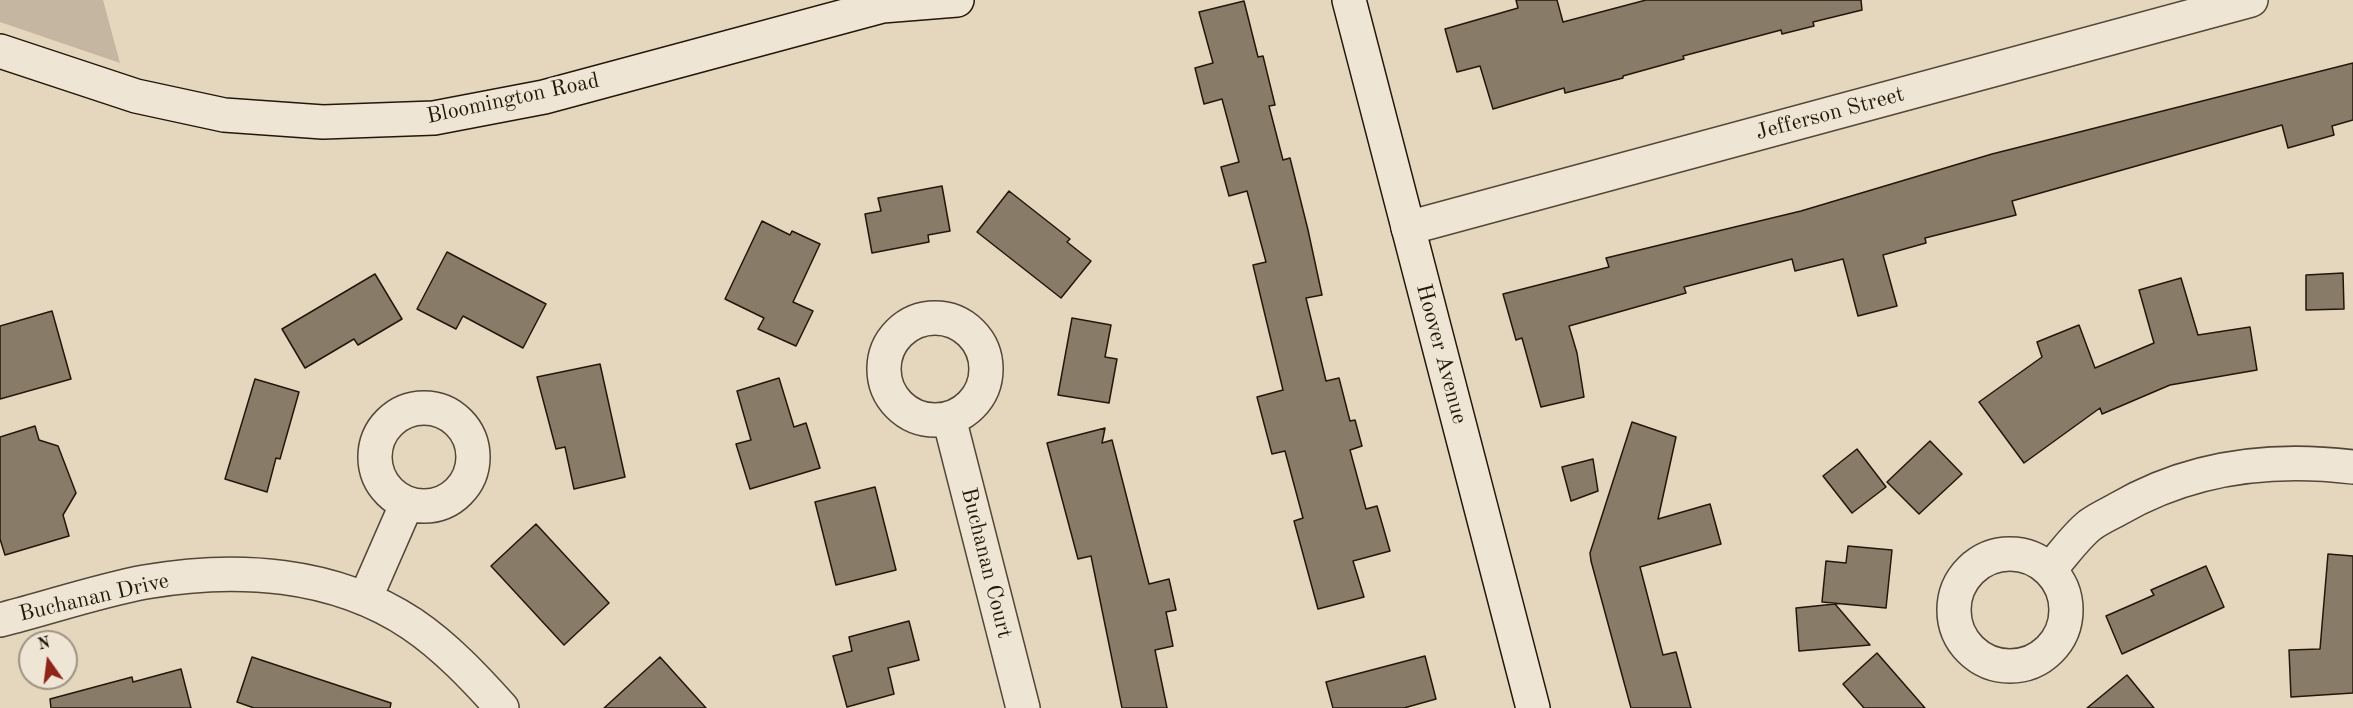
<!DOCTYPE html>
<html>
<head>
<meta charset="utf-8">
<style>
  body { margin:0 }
  #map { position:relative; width:2353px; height:708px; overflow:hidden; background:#e5d7be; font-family:"Old Standard TT",serif }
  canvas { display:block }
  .north { position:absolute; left:18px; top:630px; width:60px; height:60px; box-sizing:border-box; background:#eee5d5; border:2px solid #9d9384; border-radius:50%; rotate:346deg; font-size:16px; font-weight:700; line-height:24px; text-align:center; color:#23170b }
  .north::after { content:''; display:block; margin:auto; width:21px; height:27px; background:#8f2418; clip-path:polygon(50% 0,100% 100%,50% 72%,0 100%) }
</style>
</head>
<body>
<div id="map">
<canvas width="2353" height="708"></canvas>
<div class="north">N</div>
</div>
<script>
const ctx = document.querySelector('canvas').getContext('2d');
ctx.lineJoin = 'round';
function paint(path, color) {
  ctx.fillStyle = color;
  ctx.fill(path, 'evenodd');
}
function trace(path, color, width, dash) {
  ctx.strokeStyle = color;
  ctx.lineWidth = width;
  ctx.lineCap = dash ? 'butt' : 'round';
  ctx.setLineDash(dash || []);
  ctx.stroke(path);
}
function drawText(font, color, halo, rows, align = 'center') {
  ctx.font = font + ' "Old Standard TT",serif';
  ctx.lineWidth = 6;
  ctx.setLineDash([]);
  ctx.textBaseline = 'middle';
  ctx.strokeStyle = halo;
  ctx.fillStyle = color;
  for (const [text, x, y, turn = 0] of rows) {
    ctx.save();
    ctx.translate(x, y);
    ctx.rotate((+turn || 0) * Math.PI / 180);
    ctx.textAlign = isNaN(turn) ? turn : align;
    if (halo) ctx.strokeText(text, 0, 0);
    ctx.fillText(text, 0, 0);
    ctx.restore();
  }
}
paint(new Path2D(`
  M 0,0 L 103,0 L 120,63 L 0,22 Z`), '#c4b6a0');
const building = new Path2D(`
  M 1516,0 L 1557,0 L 1563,22 L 1646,0 L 1861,0 L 1862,10 L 1813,22 L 1814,26 L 1782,34 L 1781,30 L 1683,56 L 1684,59 L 1623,76 L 1623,78 L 1565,93 L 1564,88 L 1493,109 L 1480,66 L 1457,72 L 1445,29 L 1518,8 Z
  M 1244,1 L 1258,57 L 1263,56 L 1275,105 L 1269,106 L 1283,160 L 1290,158 L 1308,230 L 1322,295 L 1306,298 L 1326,381 L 1339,378 L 1350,421 L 1355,420 L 1362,446 L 1350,450 L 1366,509 L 1377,506 L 1390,551 L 1353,561 L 1364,597 L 1318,609 L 1294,521 L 1303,518 L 1285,451 L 1272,454 L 1257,397 L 1283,390 L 1253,265 L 1266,262 L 1247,191 L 1229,196 L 1221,167 L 1239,162 L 1222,99 L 1204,104 L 1195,68 L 1213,63 L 1199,12 Z
  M 2353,63 L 2353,120 L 2332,126 L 2334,135 L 2288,148 L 2282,125 L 2012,201 L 2016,215 L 1925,238 L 1926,243 L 1883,255 L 1897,306 L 1858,316 L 1843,259 L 1795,271 L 1792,259 L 1684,287 L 1686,293 L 1569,326 L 1577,353 L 1584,397 L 1541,407 L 1522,338 L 1516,340 L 1503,294 L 1609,267 L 1606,258 L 1801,211 L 1992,154 Z
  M 942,186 L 950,231 L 928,235 L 929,242 L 872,253 L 865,214 L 881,211 L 878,198 Z
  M 1009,191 L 1070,239 L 1067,242 L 1091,261 L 1061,298 L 977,232 Z
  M 762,221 L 790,235 L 792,231 L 820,244 L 793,302 L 813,311 L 796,346 L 758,329 L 764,318 L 725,299 Z
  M 447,252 L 546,304 L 523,348 L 463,316 L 456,329 L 417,309 Z
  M 2343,273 L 2344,309 L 2306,310 L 2306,275 Z
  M 375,274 L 402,319 L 358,345 L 354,339 L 305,368 L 282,329 Z
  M 2181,278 L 2198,335 L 2250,327 L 2257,370 L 2170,385 L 2102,414 L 2100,408 L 2024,463 L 1979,402 L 2042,357 L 2037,342 L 2079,325 L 2095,368 L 2154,343 L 2139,290 Z
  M 52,311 L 71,379 L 0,399 L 0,326 Z
  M 1072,318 L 1111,325 L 1105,357 L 1117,359 L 1109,403 L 1058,395 Z
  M 600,364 L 625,477 L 574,489 L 565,447 L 556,449 L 537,377 Z
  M 779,378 L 794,427 L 806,423 L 820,468 L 750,489 L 736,444 L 751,440 L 737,391 Z
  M 255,379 L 299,392 L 280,459 L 276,458 L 267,492 L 225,479 Z
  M 1632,422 L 1676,437 L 1658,519 L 1710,504 L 1721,544 L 1640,567 L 1663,655 L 1676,652 L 1691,708 L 1631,708 L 1591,561 L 1590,553 Z
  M 35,426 L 39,440 L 58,446 L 76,493 L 63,515 L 69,536 L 5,555 L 0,539 L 0,437 Z
  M 1105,428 L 1102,443 L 1112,440 L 1149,584 L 1169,579 L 1176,610 L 1166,612 L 1173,646 L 1155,650 L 1167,708 L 1122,708 L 1091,556 L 1078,559 L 1047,443 Z
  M 1930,441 L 1962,474 L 1919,514 L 1887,482 Z
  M 1857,449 L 1886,487 L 1852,513 L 1823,476 Z
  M 1593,459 L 1598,491 L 1571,501 L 1562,467 Z
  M 875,487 L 896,570 L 836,585 L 815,502 Z
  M 536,524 L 609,603 L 564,645 L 491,566 Z
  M 1848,546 L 1892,550 L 1886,608 L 1822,602 L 1826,561 L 1846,563 Z
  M 2328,554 L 2353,556 L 2353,693 L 2291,697 L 2289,650 L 2320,649 Z
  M 2206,566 L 2224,607 L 2122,654 L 2106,616 L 2154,595 L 2151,590 Z
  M 1835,604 L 1870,645 L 1799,651 L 1796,608 Z
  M 909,621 L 919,660 L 888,668 L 894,694 L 847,707 L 833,656 L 852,651 L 849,637 Z
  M 1877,653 L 1925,708 L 1864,708 L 1843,684 Z
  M 1425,656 L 1436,699 L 1404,708 L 1333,708 L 1326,682 Z
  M 252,657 L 391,703 L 390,708 L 254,708 L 237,702 Z
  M 660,657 L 706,708 L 604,708 Z
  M 181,669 L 191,708 L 51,708 L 50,699 L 132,677 L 133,682 Z
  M 2127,675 L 2154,708 L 2087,708 Z`);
paint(building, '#887b68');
trace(building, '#23170b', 1.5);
const street = new Path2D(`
  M 1408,228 L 2251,0
  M884 369a51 51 0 1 1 102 0a51 51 0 1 1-102 0Z
  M375 457a49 49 0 1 1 98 0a49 49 0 1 1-98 0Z
  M 949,418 L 1023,708
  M1954 610a56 56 0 1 1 112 0a56 56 0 1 1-112 0Z
  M 2050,569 C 2063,555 2075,537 2090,525 C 2098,519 2109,514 2118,509 C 2190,467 2271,457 2353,467
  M 365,599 L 407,503
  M 0,620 C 48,608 97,591 145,582 C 236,566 334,572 412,624 C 446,647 475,678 502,708`);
const secondary = new Path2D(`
  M 1349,0 L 1533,708
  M 882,6 L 957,0
  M 0,51 L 136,96 L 224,115 L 323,122 L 434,118 L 544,97 L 882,6 L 895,0`);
trace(street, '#544738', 36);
trace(secondary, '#23170b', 36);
trace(street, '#eee5d5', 33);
trace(secondary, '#eee5d5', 33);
drawText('22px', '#23170b', '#eee5d5', [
  ["Bloomington Road",513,99,-12],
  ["Jefferson Street",1830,114,-15],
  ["Hoover Avenue",1441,354,75],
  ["Buchanan Court",986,563,76],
  ["Buchanan Drive",94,598,-13]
]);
</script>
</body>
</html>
